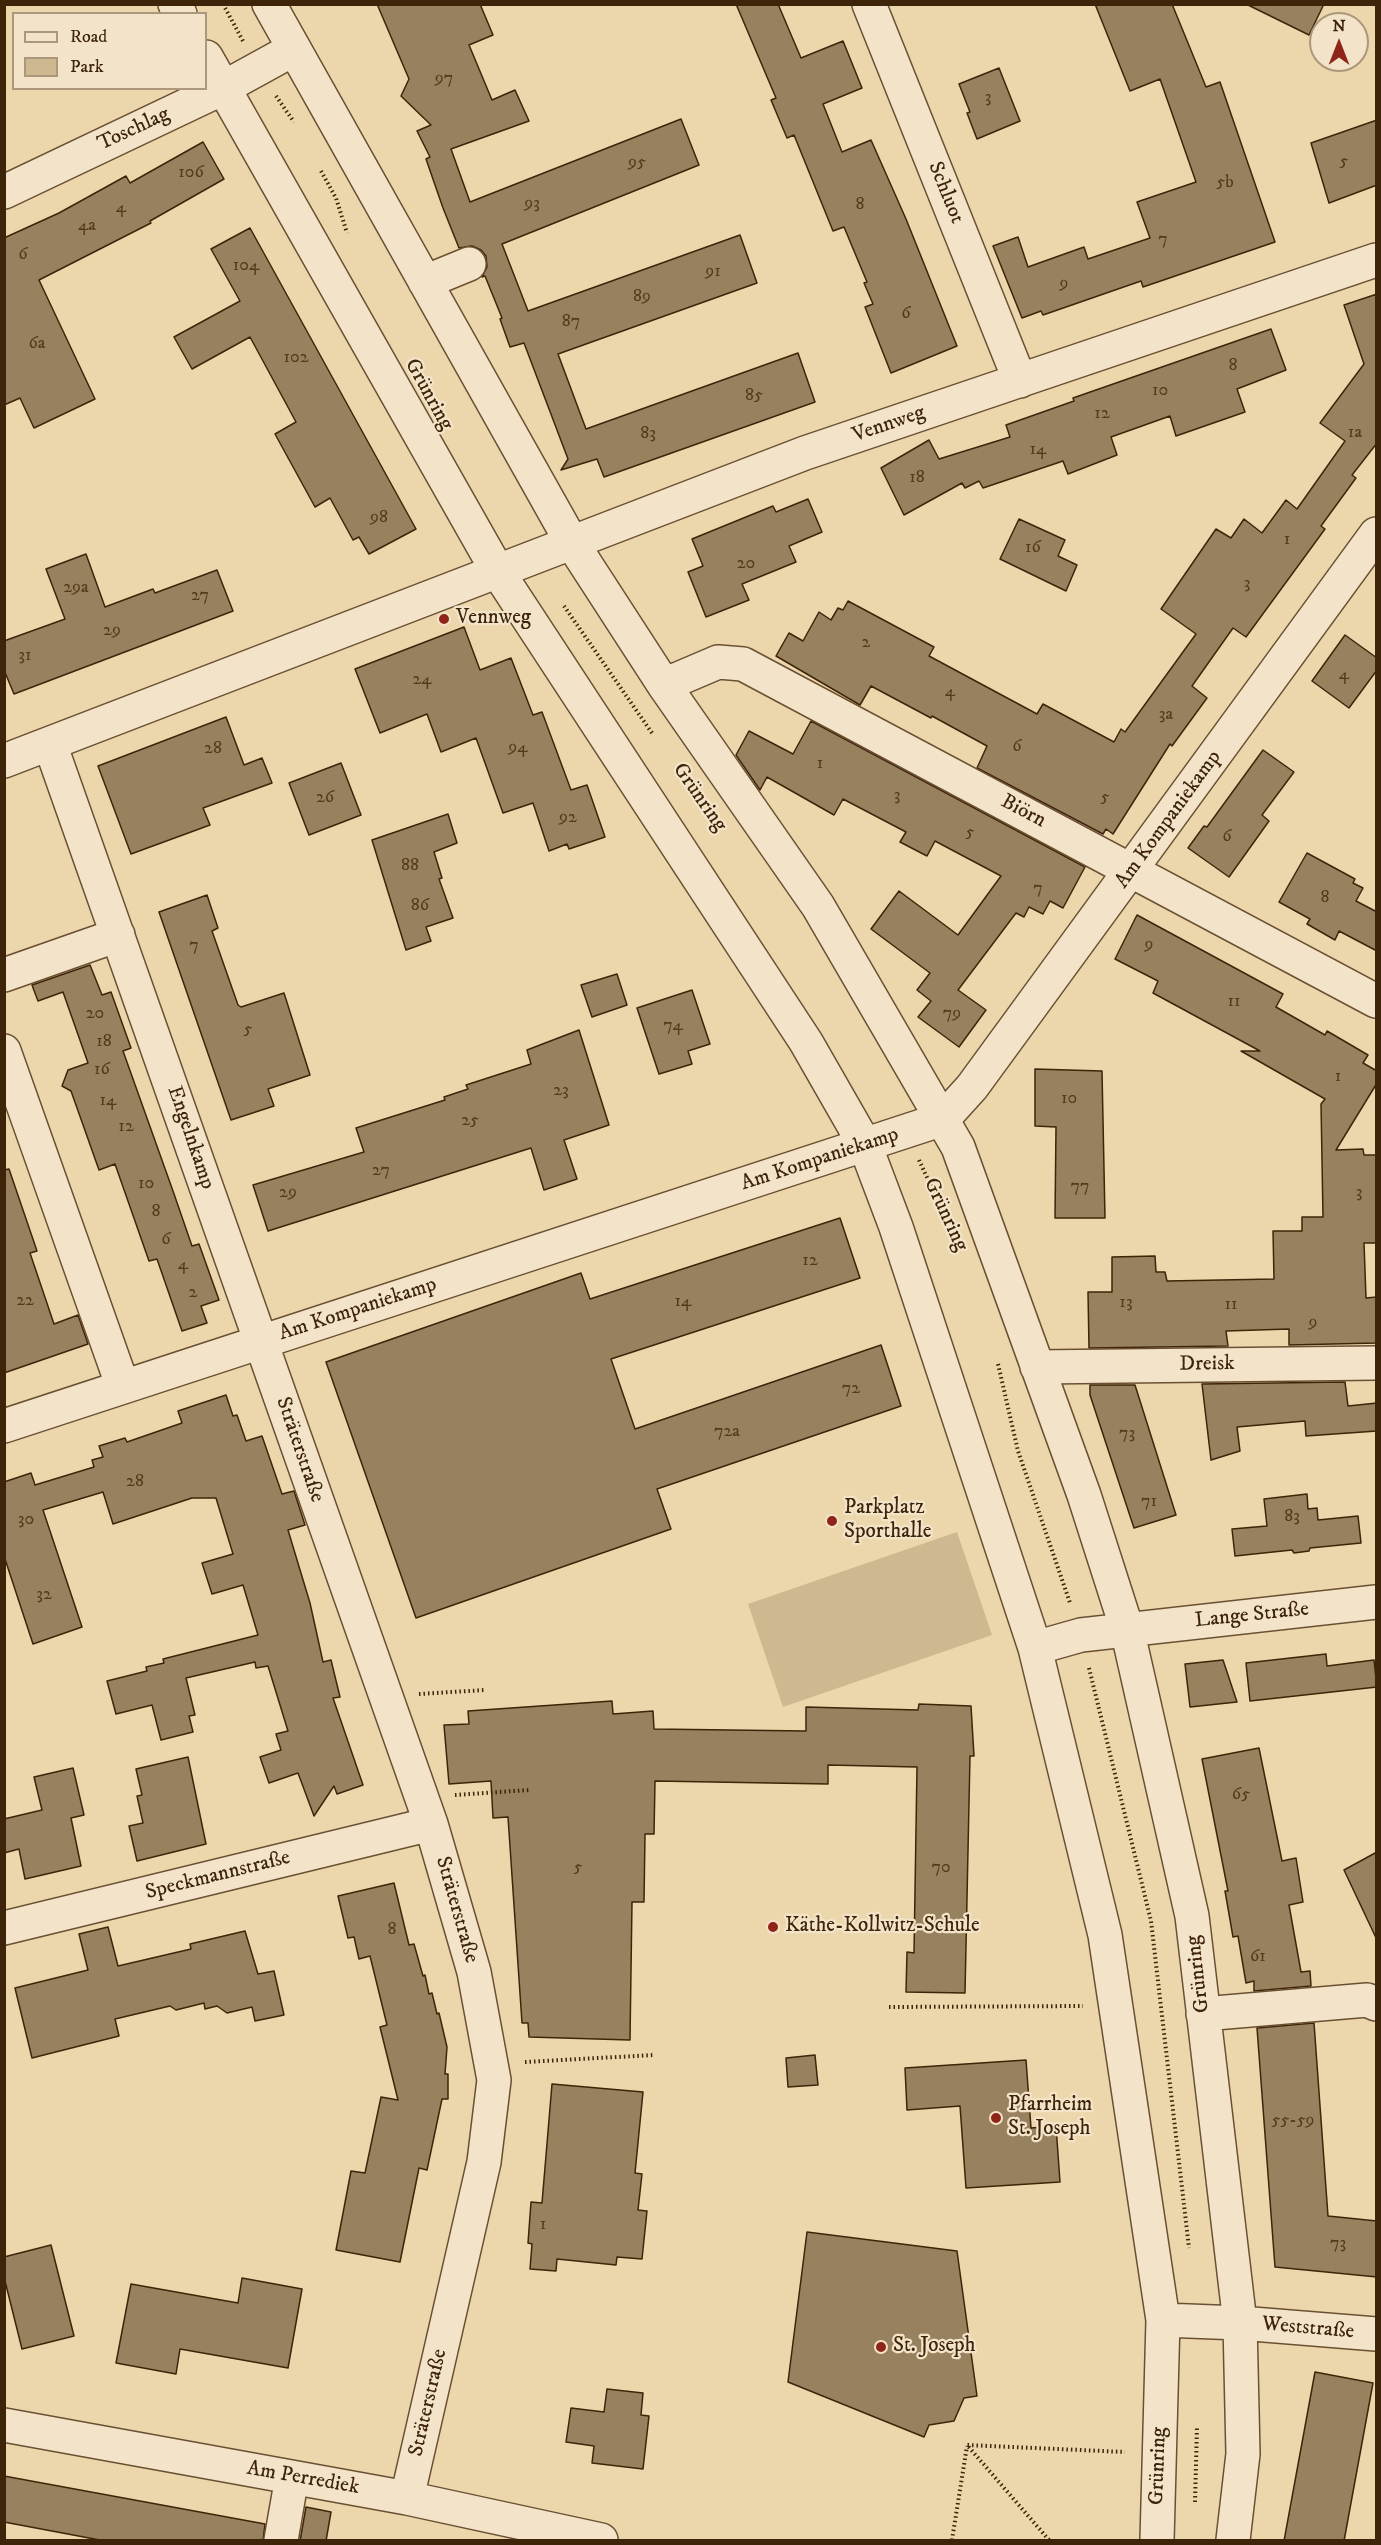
<!DOCTYPE html>
<html>
<head>
<meta charset="utf-8">
<style>
  body { margin:0 }
  #map { position:relative; width:1381px; height:2545px; overflow:hidden; background:#ecd6ac; font-family:"IM FELL DW Pica",serif }
  canvas { display:block }
  .frame { position:absolute; inset:0; border:6px solid #3e2409; pointer-events:none }
  .legend { position:absolute; left:12px; top:12px; width:195px; height:78px; box-sizing:border-box; background:#f3e4c9; border:2px solid #ab977c; margin:0; padding:8px 10px; list-style:none; font-size:18px; color:#3e2409 }
  .legend li { display:flex; align-items:center; gap:12px; height:30px }
  .legend b { width:30px; border:2px solid #ab977c }
  .north { position:absolute; left:1309px; top:12px; width:60px; height:60px; box-sizing:border-box; background:#f3e4c9; border:2px solid #ab977c; border-radius:50%; rotate:0deg; font-size:16px; font-weight:700; line-height:24px; text-align:center; color:#3e2409 }
  .north::after { content:''; display:block; margin:auto; width:21px; height:27px; background:#8f2418; clip-path:polygon(50% 0,100% 100%,50% 72%,0 100%) }
</style>
</head>
<body>
<div id="map">
<canvas width="1381" height="2545"></canvas>
<div class="frame"></div>
<ul class="legend">
<li><b style="height:8px;background:#f3e4c9"></b>Road</li>
<li><b style="height:16px;background:#ceb890"></b>Park</li>
</ul>
<div class="north">N</div>
</div>
<script>
const ctx = document.querySelector('canvas').getContext('2d');
ctx.lineJoin = 'round';
function paint(path, color) {
  ctx.fillStyle = color;
  ctx.fill(path, 'evenodd');
}
function trace(path, color, width, dash) {
  ctx.strokeStyle = color;
  ctx.lineWidth = width;
  ctx.lineCap = dash ? 'butt' : 'round';
  ctx.setLineDash(dash || []);
  ctx.stroke(path);
}
function drawText(font, color, halo, rows, align = 'center') {
  ctx.font = font + ' "IM FELL DW Pica",serif';
  ctx.lineWidth = 4.5;
  ctx.setLineDash([]);
  ctx.textBaseline = 'middle';
  ctx.strokeStyle = halo;
  ctx.fillStyle = color;
  for (const [text, x, y, turn = 0] of rows) {
    ctx.save();
    ctx.translate(x, y);
    ctx.rotate((+turn || 0) * Math.PI / 180);
    ctx.textAlign = isNaN(turn) ? turn : align;
    if (halo) ctx.strokeText(text, 0, 0);
    ctx.fillText(text, 0, 0);
    ctx.restore();
  }
}
paint(new Path2D(`
  M 957,1532 L 992,1635 L 783,1707 L 748,1604 Z`), '#ceb890');
const building = new Path2D(`
  M 377,4 L 480,4 L 493,35 L 469,45 L 492,100 L 515,90 L 529,121 L 451,149 L 470,202 L 681,119 L 699,165 L 502,244 L 528,311 L 740,235 L 757,283 L 558,354 L 586,429 L 798,353 L 815,402 L 604,477 L 597,459 L 561,470 L 568,459 L 524,343 L 510,347 L 500,319 L 502,318 L 485,276 L 482,277 L 487,267 L 486,256 L 481,250 L 472,246 L 459,248 L 443,208 L 426,159 L 430,157 L 417,131 L 431,125 L 401,96 L 409,79 Z
  M 736,4 L 778,4 L 801,58 L 843,41 L 862,88 L 823,104 L 842,152 L 871,140 L 906,219 L 957,346 L 891,373 L 865,307 L 873,304 L 864,283 L 867,282 L 844,227 L 833,231 L 794,135 L 787,138 L 771,100 L 776,98 Z
  M 1095,4 L 1172,4 L 1206,87 L 1220,82 L 1275,242 L 1143,287 L 1141,281 L 1043,315 L 1041,311 L 1022,318 L 993,246 L 1018,237 L 1028,267 L 1084,247 L 1088,259 L 1150,238 L 1137,202 L 1196,182 L 1160,79 L 1130,91 Z
  M 1246,4 L 1324,4 L 1309,35 Z
  M 999,68 L 1020,121 L 977,139 L 967,113 L 970,112 L 959,84 Z
  M 1377,120 L 1377,185 L 1329,203 L 1311,143 Z
  M 203,142 L 224,179 L 150,221 L 151,223 L 39,280 L 95,399 L 34,428 L 20,398 L 4,405 L 4,238 L 59,213 L 126,176 L 130,183 Z
  M 250,228 L 416,529 L 369,554 L 359,537 L 353,540 L 330,498 L 315,507 L 275,434 L 296,422 L 250,337 L 192,369 L 174,337 L 240,301 L 211,249 Z
  M 1377,294 L 1377,443 L 1352,475 L 1356,478 L 1321,526 L 1325,529 L 1246,637 L 1233,628 L 1192,686 L 1207,698 L 1172,746 L 1170,744 L 1113,834 L 1106,829 L 1103,834 L 977,768 L 987,746 L 932,716 L 931,718 L 871,686 L 860,705 L 776,656 L 789,633 L 803,641 L 819,612 L 831,620 L 838,608 L 843,610 L 848,601 L 934,647 L 929,656 L 1037,714 L 1043,704 L 1114,742 L 1121,729 L 1125,732 L 1196,634 L 1161,609 L 1216,529 L 1231,538 L 1244,519 L 1262,533 L 1286,500 L 1297,509 L 1345,441 L 1320,423 L 1364,364 L 1344,305 Z
  M 1271,329 L 1286,370 L 1237,389 L 1245,412 L 1176,436 L 1170,416 L 1111,437 L 1117,455 L 1068,474 L 1063,461 L 983,488 L 979,481 L 965,488 L 962,483 L 904,515 L 881,468 L 929,440 L 939,459 L 1010,437 L 1006,425 L 1074,401 L 1073,398 Z
  M 808,499 L 822,532 L 789,546 L 796,562 L 742,584 L 749,600 L 706,617 L 688,572 L 703,566 L 692,539 L 773,506 L 776,512 Z
  M 1019,519 L 1065,540 L 1058,556 L 1077,565 L 1066,591 L 1000,559 Z
  M 86,554 L 105,607 L 153,589 L 155,593 L 217,570 L 233,611 L 14,694 L 4,670 L 4,641 L 65,619 L 46,569 Z
  M 464,627 L 480,670 L 511,658 L 533,715 L 542,712 L 571,790 L 587,785 L 605,837 L 569,849 L 567,844 L 549,851 L 533,803 L 503,813 L 476,738 L 441,752 L 427,714 L 380,733 L 355,669 Z
  M 1345,635 L 1377,658 L 1377,670 L 1349,708 L 1312,681 Z
  M 226,717 L 244,765 L 262,758 L 272,783 L 203,808 L 210,825 L 131,854 L 98,766 Z
  M 811,721 L 1085,867 L 1063,908 L 1050,901 L 1043,914 L 1029,907 L 1024,917 L 1016,913 L 958,990 L 986,1010 L 959,1047 L 918,1017 L 931,1001 L 917,990 L 930,973 L 871,929 L 899,891 L 958,935 L 1001,876 L 935,841 L 927,856 L 900,842 L 906,832 L 843,799 L 834,815 L 767,777 L 760,790 L 736,755 L 749,731 L 793,754 Z
  M 1263,750 L 1294,772 L 1262,815 L 1269,821 L 1229,877 L 1188,848 L 1204,826 L 1207,827 Z
  M 341,763 L 361,815 L 309,835 L 289,783 Z
  M 448,814 L 457,843 L 434,852 L 442,878 L 439,879 L 453,918 L 426,927 L 431,941 L 406,950 L 372,840 Z
  M 1307,853 L 1355,879 L 1353,883 L 1363,888 L 1356,901 L 1377,912 L 1377,951 L 1339,931 L 1335,940 L 1307,924 L 1310,919 L 1279,902 Z
  M 207,895 L 218,928 L 212,931 L 238,1005 L 241,1007 L 284,993 L 310,1075 L 268,1089 L 274,1106 L 231,1120 L 159,912 Z
  M 1137,915 L 1283,994 L 1276,1007 L 1325,1035 L 1327,1031 L 1368,1055 L 1363,1063 L 1377,1071 L 1377,1083 L 1336,1150 L 1363,1149 L 1364,1155 L 1377,1155 L 1377,1243 L 1364,1243 L 1366,1298 L 1377,1297 L 1377,1343 L 1289,1345 L 1289,1329 L 1226,1331 L 1228,1346 L 1089,1348 L 1088,1292 L 1112,1292 L 1112,1257 L 1155,1256 L 1156,1272 L 1165,1272 L 1167,1281 L 1274,1279 L 1273,1231 L 1302,1231 L 1302,1217 L 1323,1217 L 1321,1104 L 1325,1099 L 1241,1051 L 1260,1051 L 1153,993 L 1158,981 L 1115,959 Z
  M 90,965 L 102,995 L 111,992 L 131,1048 L 123,1051 L 173,1191 L 192,1246 L 199,1244 L 219,1300 L 201,1306 L 207,1323 L 182,1331 L 157,1259 L 149,1261 L 115,1164 L 99,1170 L 71,1091 L 62,1086 L 68,1070 L 88,1063 L 63,992 L 38,1001 L 32,985 Z
  M 617,974 L 627,1005 L 592,1017 L 581,985 Z
  M 692,990 L 710,1044 L 688,1051 L 692,1064 L 659,1074 L 637,1008 Z
  M 579,1030 L 609,1125 L 564,1140 L 577,1179 L 544,1190 L 531,1148 L 268,1231 L 253,1185 L 364,1152 L 356,1128 L 445,1100 L 444,1097 L 468,1089 L 466,1085 L 531,1064 L 527,1050 Z
  M 1035,1069 L 1102,1071 L 1105,1218 L 1055,1218 L 1056,1127 L 1035,1126 Z
  M 9,1169 L 37,1251 L 30,1253 L 54,1324 L 78,1315 L 88,1344 L 4,1373 L 4,1170 Z
  M 840,1218 L 860,1278 L 611,1359 L 635,1429 L 881,1345 L 901,1406 L 657,1489 L 671,1529 L 416,1618 L 326,1362 L 581,1273 L 590,1299 Z
  M 1345,1382 L 1348,1406 L 1377,1403 L 1377,1431 L 1306,1436 L 1305,1421 L 1237,1427 L 1240,1451 L 1211,1460 L 1202,1384 Z
  M 1090,1385 L 1135,1385 L 1176,1515 L 1134,1528 L 1090,1395 Z
  M 226,1395 L 233,1416 L 237,1415 L 246,1441 L 262,1436 L 282,1494 L 294,1491 L 305,1525 L 288,1530 L 310,1603 L 323,1662 L 331,1660 L 340,1697 L 333,1698 L 363,1785 L 337,1794 L 334,1786 L 314,1816 L 298,1773 L 269,1783 L 260,1757 L 281,1750 L 276,1734 L 288,1731 L 268,1666 L 256,1668 L 255,1662 L 186,1678 L 195,1715 L 189,1716 L 193,1732 L 161,1740 L 152,1705 L 116,1714 L 107,1681 L 147,1671 L 146,1667 L 164,1663 L 163,1659 L 258,1635 L 243,1585 L 212,1594 L 202,1563 L 233,1554 L 216,1498 L 192,1498 L 113,1524 L 103,1492 L 43,1510 L 82,1627 L 33,1644 L 4,1556 L 4,1482 L 31,1473 L 35,1485 L 94,1467 L 92,1460 L 103,1457 L 99,1446 L 125,1438 L 127,1442 L 182,1423 L 178,1411 Z
  M 1307,1494 L 1308,1509 L 1317,1508 L 1318,1520 L 1358,1516 L 1361,1543 L 1310,1548 L 1309,1551 L 1294,1553 L 1292,1550 L 1235,1556 L 1232,1529 L 1267,1526 L 1264,1499 Z
  M 1326,1654 L 1327,1666 L 1374,1660 L 1377,1687 L 1250,1701 L 1246,1663 Z
  M 1223,1660 L 1237,1702 L 1190,1707 L 1185,1664 Z
  M 612,1701 L 613,1714 L 653,1711 L 654,1729 L 806,1731 L 806,1707 L 918,1710 L 919,1704 L 971,1706 L 974,1756 L 970,1756 L 965,1993 L 906,1992 L 907,1952 L 914,1953 L 917,1767 L 828,1765 L 828,1784 L 655,1781 L 654,1834 L 645,1834 L 644,1902 L 632,1902 L 630,2040 L 529,2037 L 528,2023 L 522,2023 L 508,1817 L 493,1818 L 491,1781 L 449,1784 L 444,1725 L 469,1724 L 468,1711 Z
  M 1259,1748 L 1282,1861 L 1296,1858 L 1303,1902 L 1289,1905 L 1301,1972 L 1310,1971 L 1311,1986 L 1254,1991 L 1254,1981 L 1246,1983 L 1238,1936 L 1233,1937 L 1225,1891 L 1228,1891 L 1202,1759 Z
  M 188,1757 L 206,1844 L 137,1861 L 129,1826 L 143,1823 L 137,1796 L 142,1795 L 136,1769 Z
  M 73,1768 L 84,1815 L 71,1818 L 81,1866 L 25,1879 L 19,1849 L 4,1853 L 4,1819 L 42,1810 L 34,1777 Z
  M 1377,1852 L 1377,1940 L 1344,1870 Z
  M 394,1883 L 409,1945 L 414,1944 L 423,1976 L 425,1975 L 429,1994 L 432,1993 L 437,2014 L 439,2013 L 447,2047 L 445,2074 L 448,2074 L 448,2099 L 442,2099 L 427,2170 L 419,2168 L 400,2262 L 336,2250 L 351,2171 L 365,2173 L 381,2097 L 398,2100 L 380,2027 L 387,2025 L 370,1956 L 359,1959 L 354,1937 L 348,1938 L 338,1896 Z
  M 108,1927 L 118,1966 L 191,1949 L 190,1944 L 245,1931 L 258,1974 L 274,1971 L 284,2015 L 255,2021 L 252,2007 L 227,2013 L 217,2006 L 205,2009 L 204,2003 L 176,2010 L 170,2006 L 115,2019 L 119,2036 L 32,2058 L 15,1988 L 88,1970 L 79,1934 Z
  M 1314,2023 L 1328,2216 L 1377,2221 L 1377,2277 L 1275,2267 L 1257,2028 Z
  M 815,2055 L 818,2085 L 788,2087 L 786,2058 Z
  M 1026,2060 L 1031,2128 L 1056,2126 L 1060,2182 L 966,2188 L 960,2106 L 907,2110 L 905,2068 Z
  M 552,2084 L 643,2092 L 635,2173 L 642,2174 L 638,2210 L 647,2211 L 642,2259 L 617,2257 L 616,2265 L 557,2259 L 556,2271 L 530,2269 L 532,2244 L 528,2243 L 531,2202 L 542,2203 Z
  M 807,2232 L 957,2251 L 977,2396 L 964,2398 L 954,2421 L 929,2425 L 924,2437 L 788,2382 Z
  M 51,2245 L 74,2336 L 22,2349 L 4,2277 L 4,2257 Z
  M 242,2278 L 302,2289 L 288,2368 L 180,2349 L 176,2374 L 116,2363 L 131,2284 L 238,2303 Z
  M 1315,2372 L 1373,2383 L 1344,2541 L 1284,2541 Z
  M 607,2389 L 643,2393 L 641,2415 L 649,2416 L 643,2469 L 592,2463 L 594,2446 L 566,2442 L 571,2408 L 604,2412 Z
  M 4,2476 L 265,2524 L 263,2541 L 105,2541 L 4,2522 Z
  M 306,2507 L 331,2512 L 326,2541 L 300,2541 Z`);
paint(building, '#98815e');
trace(building, '#3e2409', 1.5);
const minor = new Path2D(`
  M 175,4 L 180,14
  M 269,4 L 572,543 L 664,685 L 818,906 L 958,1147 L 1084,1495 L 1127,1629 L 1192,1916 L 1240,2323 L 1243,2454 L 1233,2540
  M 869,4 L 1020,381
  M 206,57 L 498,572 L 806,1042 L 865,1145 L 896,1227 L 1035,1648 L 1105,1935 L 1163,2320 L 1157,2540
  M 4,192 L 223,88 L 294,49
  M 425,282 L 469,264
  M 664,685 L 718,662 L 743,664 L 1376,1001
  M 50,744 L 431,1824 L 474,1972 L 494,2080 L 484,2162 L 407,2498
  M 4,761 L 805,453 L 1376,260
  M 4,975 L 118,935
  M 4,1051 L 123,1387
  M 1037,1367 L 1376,1363
  M 4,1426 L 943,1119 L 972,1087 L 1376,534
  M 1035,1648 L 1081,1635 L 1376,1602
  M 4,1928 L 431,1824
  M 1203,2014 L 1367,2000 L 1376,2004
  M 1163,2320 L 1240,2323 L 1376,2334
  M 4,2425 L 407,2498 L 601,2540
  M 281,2540 L 292,2477`);
trace(minor, '#6a5032', 36);
trace(new Path2D(`
  M 223,4 L 243,41
  M 276,96 L 294,122
  M 321,171 L 336,198 L 347,233
  M 564,606 L 652,733
  M 919,1160 L 941,1208
  M 998,1364 L 1018,1451 L 1070,1603
  M 1089,1668 L 1151,1921 L 1189,2248
  M 419,1694 L 485,1690
  M 455,1795 L 529,1790
  M 889,2007 L 1083,2006
  M 525,2062 L 654,2055
  M 1195,2502 L 1197,2426
  M 952,2540 L 967,2446
  M 1049,2540 L 967,2445 L 1125,2452`), '#3e2409', 4, [1.5, 3]);
trace(minor, '#f3e4c9', 33);
for (const [x, y, r, color] of [
  [444,619,6,"#8f2418"],
  [832,1521,6,"#8f2418"],
  [773,1927,6,"#8f2418"],
  [996,2118,6,"#8f2418"],
  [881,2347,6,"#8f2418"]
]) {
  const dot = new Path2D();
  dot.arc(x, y, r, 0, 2 * Math.PI);
  ctx.fillStyle = color;
  ctx.fill(dot);
  trace(dot, '#f3e4c9', 2);
}
drawText('18px', '#543b1e', null, [
  ["97",444,79],
  ["3",988,98],
  ["5",1344,162],
  ["95",637,163],
  ["106",191,173],
  ["5b",1225,183],
  ["93",532,204],
  ["8",860,205],
  ["4",121,208],
  ["4a",87,226],
  ["7",1163,240],
  ["6",23,255],
  ["104",246,266],
  ["91",713,272],
  ["9",1064,284],
  ["89",642,297],
  ["6",906,314],
  ["87",571,322],
  ["6a",37,344],
  ["102",296,358],
  ["8",1233,366],
  ["10",1160,391],
  ["85",754,396],
  ["12",1102,414],
  ["1a",1355,433],
  ["83",648,434],
  ["14",1038,450],
  ["18",917,478],
  ["98",379,518],
  ["1",1287,540],
  ["16",1033,548],
  ["20",746,564],
  ["3",1247,584],
  ["29a",76,588],
  ["27",200,596],
  ["29",112,631],
  ["2",866,643],
  ["31",25,656],
  ["4",1344,675],
  ["24",422,680],
  ["4",950,692],
  ["3a",1166,715],
  ["6",1017,747],
  ["94",518,748],
  ["28",213,749],
  ["1",820,764],
  ["3",897,796],
  ["26",325,798],
  ["5",1105,798],
  ["92",568,818],
  ["5",970,833],
  ["6",1227,837],
  ["88",410,866],
  ["7",1038,889],
  ["8",1325,898],
  ["86",420,906],
  ["9",1149,945],
  ["7",194,946],
  ["11",1234,1002],
  ["20",95,1014],
  ["79",952,1014],
  ["74",673,1026],
  ["5",248,1030],
  ["18",104,1042],
  ["16",102,1070],
  ["1",1338,1077],
  ["23",561,1091],
  ["10",1069,1099],
  ["14",108,1101],
  ["25",470,1121],
  ["12",126,1127],
  ["27",381,1171],
  ["10",146,1184],
  ["77",1080,1187],
  ["29",288,1193],
  ["3",1359,1193],
  ["8",156,1212],
  ["6",166,1240],
  ["12",810,1261],
  ["4",183,1265],
  ["2",193,1293],
  ["22",25,1301],
  ["14",683,1302],
  ["13",1126,1303],
  ["11",1231,1305],
  ["9",1313,1323],
  ["72",851,1389],
  ["72a",727,1432],
  ["73",1127,1434],
  ["28",135,1482],
  ["71",1149,1502],
  ["83",1292,1517],
  ["30",26,1520],
  ["32",44,1595],
  ["65",1241,1795],
  ["5",578,1868],
  ["70",941,1868],
  ["8",392,1930],
  ["61",1258,1957],
  ["55-59",1293,2121],
  ["1",543,2225],
  ["73",1338,2244]
]);
drawText('21px', '#3e2409', '#f3e4c9', [
  ["Toschlag",134,130,-25],
  ["Schluot",945,193,68],
  ["Grünring",428,395,61],
  ["Vennweg",889,425,-19],
  ["Grünring",699,798,55],
  ["Biörn",1023,812,28],
  ["Am Kompaniekamp",1169,820,-54],
  ["Engelnkamp",190,1138,71],
  ["Am Kompaniekamp",820,1160,-18],
  ["Grünring",945,1215,65],
  ["Am Kompaniekamp",358,1310,-18],
  ["Dreisk",1207,1365,-1],
  ["Sträterstraße",299,1450,71],
  ["Lange Straße",1252,1616,-6],
  ["Speckmannstraße",218,1876,-14],
  ["Sträterstraße",456,1910,74],
  ["Grünring",1199,1974,-97],
  ["Weststraße",1308,2329,5],
  ["Sträterstraße",429,2403,-77],
  ["Grünring",1159,2466,-88],
  ["Am Perrediek",303,2479,10]
]);
drawText('21px', '#3e2409', '#f3e4c9', [
  ["Vennweg",456,619],
  ["Parkplatz",844,1509],
  ["Sporthalle",844,1533],
  ["Käthe-Kollwitz-Schule",785,1927],
  ["Pfarrheim",1008,2106],
  ["St. Joseph",1008,2130],
  ["St. Joseph",893,2347]
], 'left');
</script>
</body>
</html>
